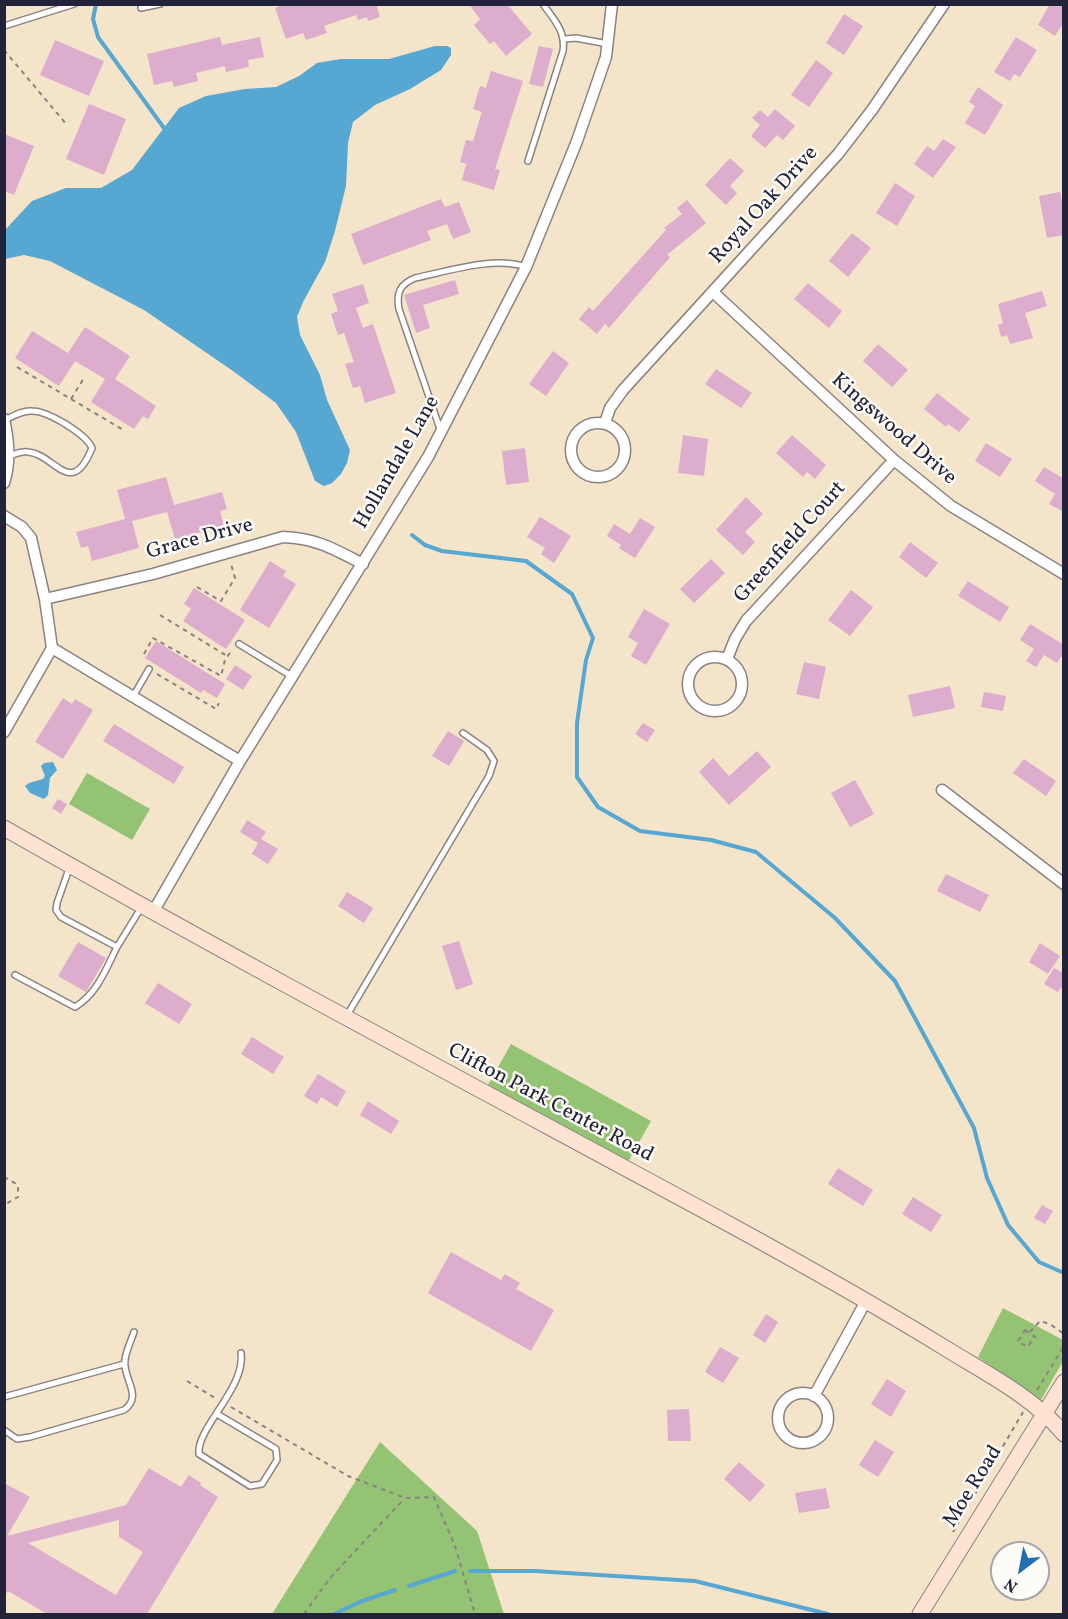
<!DOCTYPE html>
<html>
<head>
<meta charset="utf-8">
<style>
  body { margin:0 }
  #map { position:relative; width:1068px; height:1619px; overflow:hidden; background:#f4e4ca; font-family:Vollkorn,serif }
  canvas { display:block }
  .frame { position:absolute; inset:0; border:6px solid #22223b; pointer-events:none }
  .north { position:absolute; left:990px; top:1541px; width:60px; height:60px; box-sizing:border-box; background:#fdfcf7; border:2px solid #a5a5ac; border-radius:50%; rotate:212deg; font-size:16px; font-weight:700; line-height:24px; text-align:center; color:#22223b }
  .north::after { content:''; display:block; margin:auto; width:21px; height:27px; background:#1f6fb2; clip-path:polygon(50% 0,100% 100%,50% 72%,0 100%) }
</style>
</head>
<body>
<div id="map">
<canvas width="1068" height="1619"></canvas>
<div class="frame"></div>
<div class="north">N</div>
</div>
<script>
const ctx = document.querySelector('canvas').getContext('2d');
ctx.lineJoin = 'round';
function paint(path, color) {
  ctx.fillStyle = color;
  ctx.fill(path, 'evenodd');
}
function trace(path, color, width, dash) {
  ctx.strokeStyle = color;
  ctx.lineWidth = width;
  ctx.lineCap = dash ? 'butt' : 'round';
  ctx.setLineDash(dash || []);
  ctx.stroke(path);
}
function drawText(font, color, halo, rows, align = 'center') {
  ctx.font = font + ' Vollkorn,serif';
  ctx.lineWidth = 5;
  ctx.setLineDash([]);
  ctx.textBaseline = 'middle';
  ctx.strokeStyle = halo;
  ctx.fillStyle = color;
  for (const [text, x, y, turn = 0] of rows) {
    ctx.save();
    ctx.translate(x, y);
    ctx.rotate((+turn || 0) * Math.PI / 180);
    ctx.textAlign = isNaN(turn) ? turn : align;
    if (halo) ctx.strokeText(text, 0, 0);
    ctx.fillText(text, 0, 0);
    ctx.restore();
  }
}
paint(new Path2D(`
  M 87,773 L 150,809 L 132,840 L 69,804 Z
  M 511,1044 L 651,1121 L 628,1162 L 488,1085 Z
  M 1003,1308 L 1063,1340 L 1063,1361 L 1041,1400 L 978,1357 Z
  M 380,1442 L 477,1531 L 504,1614 L 272,1614 Z`), '#93c373');
paint(new Path2D(`
  M 435,46 L 447,46 L 451,48 L 451,55 L 441,70 L 410,89 L 375,105 L 353,122 L 348,143 L 346,186 L 335,231 L 325,262 L 303,302 L 297,317 L 300,335 L 320,375 L 327,400 L 350,450 L 347,463 L 341,474 L 332,483 L 324,486 L 315,481 L 296,432 L 276,403 L 233,371 L 144,310 L 50,261 L 24,255 L 5,259 L 5,230 L 32,201 L 66,188 L 101,188 L 132,170 L 179,108 L 206,96 L 245,89 L 276,87 L 299,76 L 317,63 L 341,59 L 389,59 Z
  M 53,762 L 57,770 L 50,778 L 48,795 L 44,799 L 30,793 L 25,786 L 29,783 L 43,779 L 45,776 L 41,766 L 44,763 Z`), '#56a7d1');
trace(new Path2D(`
  M 96,4 L 93,19 L 98,37 L 164,128
  M 412,535 L 425,545 L 442,551 L 526,561 L 572,594 L 593,638 L 586,660 L 577,723 L 577,777 L 598,807 L 640,831 L 711,840 L 756,852 L 835,918 L 895,981 L 974,1128 L 987,1178 L 1008,1225 L 1039,1262 L 1064,1273
  M 470,1571 L 535,1571 L 695,1581 L 828,1614
  M 409,1586 L 455,1571
  M 334,1614 L 362,1601 L 395,1590`), '#56a7d1', 4);
paint(new Path2D(`
  M 285,4 L 379,4 L 377,7 L 380,17 L 368,21 L 367,17 L 358,20 L 356,15 L 324,26 L 327,33 L 306,40 L 303,33 L 286,39 L 275,8 Z
  M 469,4 L 507,4 L 532,34 L 506,56 L 494,41 L 490,44 L 474,25 L 480,19 Z
  M 1050,4 L 1064,4 L 1064,22 L 1055,36 L 1038,25 Z
  M 844,14 L 863,26 L 844,55 L 826,43 Z
  M 220,37 L 222,45 L 260,37 L 264,57 L 248,60 L 249,67 L 226,72 L 225,66 L 196,73 L 198,81 L 174,87 L 172,81 L 154,85 L 147,54 Z
  M 1016,37 L 1037,50 L 1020,77 L 1014,74 L 1010,81 L 994,72 Z
  M 55,40 L 104,61 L 89,96 L 40,75 Z
  M 539,46 L 553,49 L 543,87 L 529,84 Z
  M 816,60 L 833,73 L 809,107 L 791,95 Z
  M 491,71 L 523,81 L 495,169 L 500,170 L 494,190 L 462,180 L 466,164 L 460,162 L 466,140 L 473,141 L 482,112 L 473,109 L 480,86 L 486,88 Z
  M 978,87 L 1003,105 L 985,135 L 965,123 L 975,106 L 969,102 Z
  M 89,104 L 126,119 L 104,175 L 66,159 Z
  M 775,109 L 795,126 L 783,140 L 777,135 L 765,148 L 751,136 L 760,125 L 752,118 L 760,110 L 768,117 Z
  M 4,134 L 34,146 L 14,195 L 4,191 Z
  M 943,139 L 956,147 L 933,178 L 914,164 L 927,146 L 934,151 Z
  M 730,158 L 744,171 L 730,186 L 737,193 L 726,205 L 705,185 Z
  M 895,183 L 915,196 L 897,226 L 876,213 Z
  M 1060,192 L 1064,211 L 1064,235 L 1047,238 L 1039,196 Z
  M 441,199 L 445,207 L 459,202 L 471,232 L 453,239 L 447,224 L 427,231 L 431,240 L 363,265 L 351,234 Z
  M 687,200 L 706,223 L 667,255 L 670,257 L 609,328 L 605,324 L 597,334 L 579,319 L 589,307 L 593,311 L 666,230 L 664,228 L 682,214 L 677,208 Z
  M 852,233 L 871,248 L 848,277 L 829,261 Z
  M 455,280 L 459,294 L 423,305 L 430,328 L 416,333 L 404,295 Z
  M 808,283 L 842,311 L 829,328 L 794,299 Z
  M 363,284 L 369,303 L 356,308 L 363,328 L 373,324 L 396,393 L 365,403 L 360,386 L 353,388 L 345,364 L 354,362 L 344,333 L 338,335 L 331,314 L 338,311 L 332,294 Z
  M 1042,291 L 1047,306 L 1025,313 L 1033,338 L 1010,344 L 1007,335 L 1001,337 L 998,325 L 1003,323 L 998,304 Z
  M 85,327 L 130,356 L 115,379 L 156,406 L 148,419 L 143,416 L 134,429 L 91,402 L 105,379 L 75,361 L 59,386 L 15,358 L 32,331 L 68,353 Z
  M 878,344 L 908,370 L 892,387 L 863,361 Z
  M 553,351 L 569,363 L 546,396 L 529,384 Z
  M 716,369 L 752,393 L 741,408 L 705,384 Z
  M 937,393 L 970,419 L 959,432 L 948,424 L 946,427 L 924,409 Z
  M 683,435 L 708,439 L 704,476 L 678,473 Z
  M 792,435 L 826,465 L 815,479 L 807,472 L 803,477 L 776,453 Z
  M 986,443 L 1012,459 L 1000,477 L 975,461 Z
  M 525,448 L 529,482 L 506,485 L 502,451 Z
  M 1044,467 L 1064,479 L 1064,512 L 1049,504 L 1055,494 L 1035,481 Z
  M 166,477 L 174,505 L 222,492 L 227,509 L 220,511 L 224,526 L 175,539 L 167,512 L 132,521 L 139,548 L 92,561 L 88,546 L 81,548 L 76,532 L 125,519 L 117,490 Z
  M 746,497 L 763,514 L 745,532 L 755,542 L 743,555 L 716,530 Z
  M 540,517 L 571,536 L 554,563 L 541,554 L 545,548 L 527,537 Z
  M 640,518 L 655,527 L 635,558 L 619,548 L 621,545 L 607,536 L 614,524 L 630,534 Z
  M 910,542 L 938,563 L 926,578 L 899,557 Z
  M 711,559 L 725,573 L 694,603 L 680,589 Z
  M 270,561 L 286,571 L 283,576 L 296,584 L 269,628 L 240,610 Z
  M 968,581 L 1009,607 L 1000,622 L 958,596 Z
  M 194,588 L 245,620 L 226,649 L 183,621 L 191,609 L 184,604 Z
  M 851,590 L 873,607 L 850,636 L 828,620 Z
  M 644,609 L 670,624 L 646,665 L 631,656 L 638,643 L 628,637 Z
  M 1030,624 L 1064,645 L 1064,652 L 1057,663 L 1044,655 L 1036,667 L 1026,661 L 1034,649 L 1020,640 Z
  M 156,641 L 225,684 L 217,698 L 203,690 L 201,693 L 145,658 Z
  M 804,662 L 826,667 L 819,699 L 796,694 Z
  M 235,665 L 252,676 L 243,690 L 226,679 Z
  M 950,686 L 955,708 L 913,717 L 908,695 Z
  M 984,692 L 1006,696 L 1003,711 L 981,707 Z
  M 63,698 L 72,704 L 75,699 L 93,710 L 63,759 L 35,742 Z
  M 643,723 L 655,730 L 647,742 L 635,734 Z
  M 114,724 L 184,767 L 174,784 L 103,741 Z
  M 448,731 L 464,741 L 449,766 L 432,756 Z
  M 757,751 L 771,767 L 729,805 L 699,772 L 713,758 L 729,776 Z
  M 1024,759 L 1056,781 L 1046,796 L 1013,773 Z
  M 855,780 L 874,814 L 850,827 L 831,793 Z
  M 58,799 L 67,804 L 61,814 L 52,808 Z
  M 247,820 L 266,832 L 261,839 L 278,849 L 268,864 L 252,854 L 258,843 L 240,832 Z
  M 946,874 L 989,895 L 980,912 L 937,891 Z
  M 347,892 L 373,908 L 364,923 L 338,906 Z
  M 459,941 L 473,984 L 456,990 L 442,946 Z
  M 78,942 L 106,958 L 86,992 L 58,976 Z
  M 1040,943 L 1060,956 L 1048,974 L 1029,962 Z
  M 1054,968 L 1064,973 L 1064,984 L 1058,992 L 1044,984 Z
  M 158,983 L 192,1004 L 179,1024 L 145,1003 Z
  M 252,1037 L 284,1057 L 273,1074 L 241,1054 Z
  M 318,1074 L 346,1091 L 337,1107 L 321,1097 L 317,1104 L 304,1096 Z
  M 368,1101 L 399,1121 L 391,1134 L 360,1115 Z
  M 838,1168 L 873,1190 L 863,1206 L 828,1184 Z
  M 913,1197 L 942,1215 L 931,1232 L 902,1214 Z
  M 1042,1205 L 1053,1211 L 1045,1224 L 1034,1218 Z
  M 451,1252 L 501,1280 L 505,1274 L 520,1283 L 516,1289 L 554,1310 L 531,1351 L 428,1293 Z
  M 766,1314 L 778,1322 L 765,1343 L 753,1335 Z
  M 720,1347 L 739,1358 L 723,1383 L 705,1372 Z
  M 887,1379 L 906,1391 L 891,1417 L 871,1404 Z
  M 689,1409 L 691,1441 L 668,1441 L 667,1410 Z
  M 875,1440 L 894,1452 L 878,1477 L 859,1465 Z
  M 739,1462 L 765,1485 L 750,1502 L 724,1479 Z
  M 149,1468 L 181,1487 L 189,1475 L 201,1483 L 200,1485 L 218,1497 L 147,1614 L 47,1614 L 10,1592 L 4,1593 L 4,1483 L 30,1497 L 7,1536 L 126,1505 ZM 119,1520 L 119,1537 L 143,1552 L 116,1595 L 28,1543 Z
  M 826,1488 L 830,1508 L 799,1513 L 795,1493 Z`), '#dcadcd');
const lane = new Path2D(`
  M 141,8 L 160,4
  M 4,26 L 74,4
  M 565,39 L 576,38 L 608,44
  M 528,161 L 563,51 C 566,31 554,20 543,4
  M 5,420 C 13,416 23,410 32,411 C 48,411 86,434 92,448 C 71,500 55,454 28,452 C 22,451 15,454 9,456
  M 440,429 L 399,309 C 396,293 400,284 415,278 C 449,271 493,256 526,267
  M 239,644 L 293,677
  M 134,695 L 149,669
  M 70,866 L 57,903 L 56,910 L 61,917 L 117,947 L 141,908
  M 15,975 L 75,1007 C 97,994 106,969 117,947
  M 346,1017 L 489,776 L 494,761 L 487,750 L 463,733
  M 4,1397 L 124,1364
  M 217,1414 L 276,1449 L 277,1460 L 262,1484 L 250,1486 L 199,1454 C 196,1428 246,1388 241,1353
  M 4,1430 L 17,1439 L 30,1437 L 124,1410 C 144,1396 122,1378 125,1360 C 126,1351 131,1341 134,1332`);
const street = new Path2D(`
  M 714,293 L 894,460 L 951,506 L 1064,574
  M 4,419 C 9,441 11,462 4,483
  M571 450a27 27 0 1 1 54 0a27 27 0 1 1-54 0Z
  M 605,423 L 610,408 L 623,390 L 838,154 L 872,110 L 944,4
  M 4,516 L 22,527 L 31,538 L 45,599 L 52,648 L 240,761
  M 45,599 L 153,574 L 283,537 C 316,538 334,549 363,564
  M688 684a27 27 0 1 1 54 0a27 27 0 1 1-54 0Z
  M 727,659 L 735,639 L 746,621 L 894,460
  M 4,732 L 52,648
  M 942,790 L 1064,884
  M 153,912 L 240,761 L 428,457 L 526,267 L 577,141 L 606,57 L 612,4
  M778 1418a25 25 0 1 1 50 0a25 25 0 1 1-50 0Z
  M 814,1396 L 866,1301`);
const secondary = new Path2D(`
  M 4,828 C 243,964 485,1092 727,1223 C 802,1264 877,1306 950,1351 C 989,1375 1034,1398 1064,1434
  M 920,1614 L 1064,1382`);
trace(lane, '#8b8382', 8);
trace(street, '#8b8382', 13);
trace(secondary, '#8b8382', 17);
trace(new Path2D(`
  M 4,50 L 67,125
  M 17,367 L 125,431
  M 71,399 L 84,378
  M 197,587 L 221,601 L 235,578 L 231,564
  M 160,615 L 227,656
  M 144,654 L 153,638 L 221,676 L 225,660 L 232,650
  M 157,674 L 216,709 L 219,703
  M 4,1177 L 18,1185 L 18,1197 L 4,1205
  M 1025,1330 L 1035,1337 L 1027,1347 L 1018,1341 Z
  M 1030,1332 L 1040,1321 L 1050,1324 L 1064,1334
  M 187,1381 L 215,1398
  M 1037,1390 L 1064,1346
  M 231,1407 L 348,1476 L 405,1498 L 434,1497 L 455,1546 L 475,1614
  M 953,1532 L 1023,1412
  M 304,1614 L 330,1578 L 404,1499`), '#8b8382', 2, [4.5, 4.5]);
trace(lane, '#fff', 5);
trace(street, '#fff', 10);
trace(secondary, '#fee3d2', 15);
drawText('21px', '#22223b', '#fdfcf7', [
  ["Royal Oak Drive",765,206,-48],
  ["Kingswood Drive",893,430,41],
  ["Hollandale Lane",398,463,-60],
  ["Grace Drive",200,540,-15],
  ["Greenfield Court",791,543,-48],
  ["Clifton Park Center Road",550,1104,28],
  ["Moe Road",974,1487,-58]
]);
</script>
</body>
</html>
